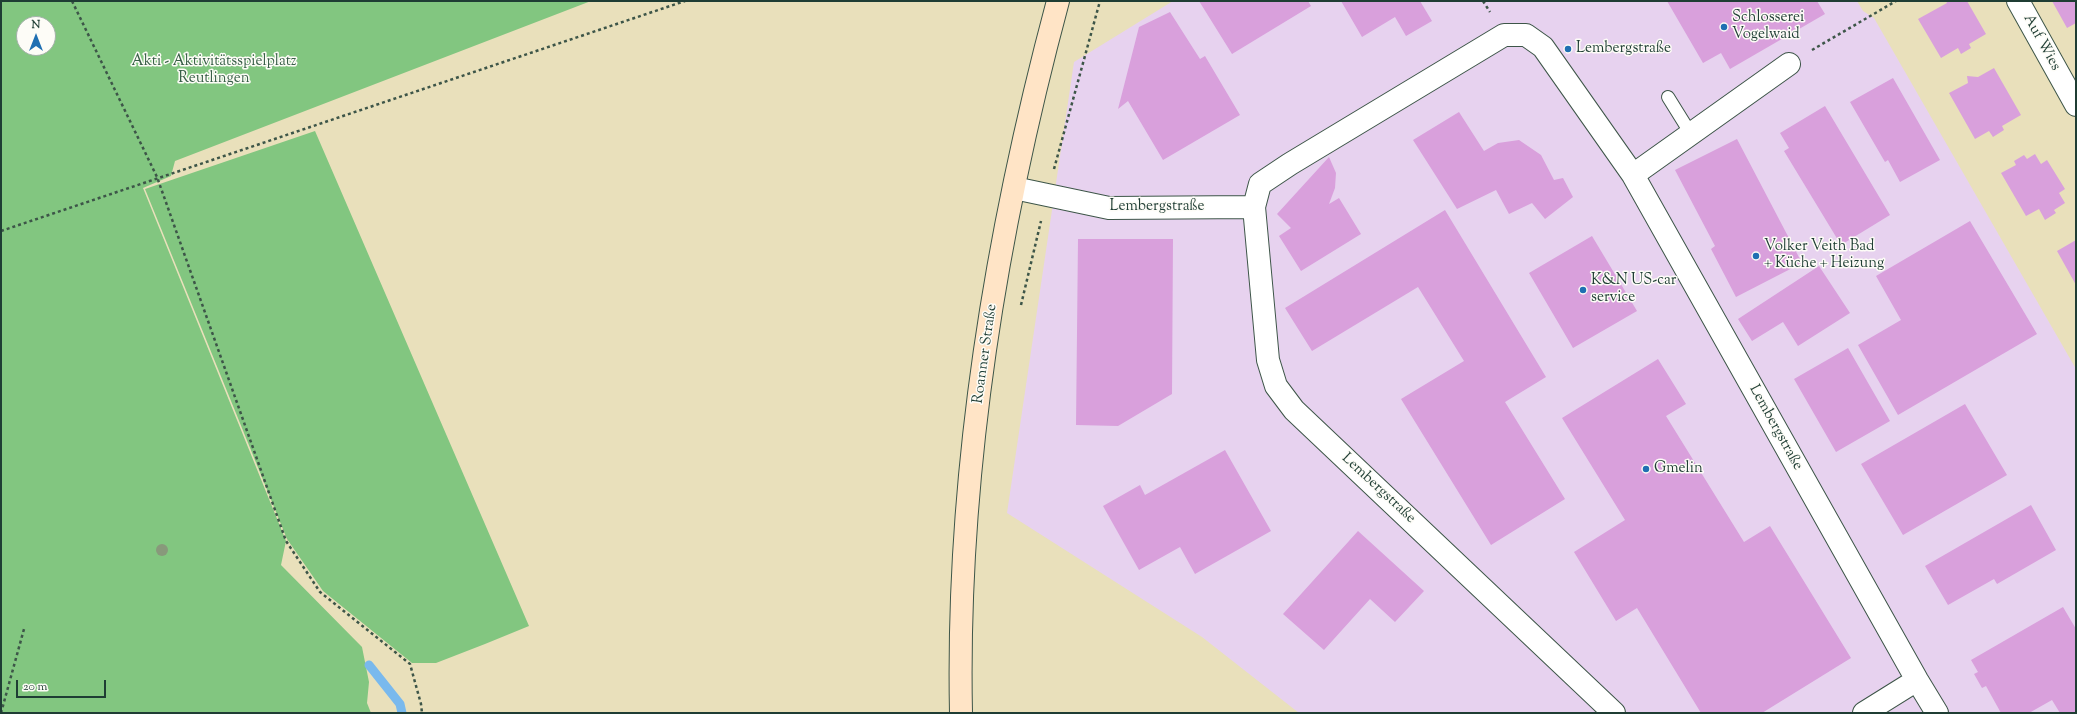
<!DOCTYPE html>
<html>
<head>
<meta charset="utf-8">
<style>
  body { margin:0 }
  #map { position:relative; width:2077px; height:714px; overflow:hidden; background:#e9e0bb; font-family:"Sorts Mill Goudy",serif }
  canvas { display:block }
  .frame { position:absolute; inset:0; border:2px solid #1f3d34; pointer-events:none }
  .north { position:absolute; left:16px; top:16px; width:40px; height:40px; box-sizing:border-box; background:#fdfcf7; border:1px solid #a4b0a9; border-radius:50%; rotate:0deg; font-size:11px; font-weight:700; line-height:16px; text-align:center; color:#1f3d34 }
  .north::after { content:''; display:block; margin:auto; width:14px; height:18px; background:#1f6fb2; clip-path:polygon(50% 0,100% 100%,50% 72%,0 100%) }
  .scale { position:absolute; left:16px; top:680px; width:90px; height:18px; box-sizing:border-box; border:2px solid #1f3d34; border-top:0; padding-left:5px; font-size:12px; line-height:14px; white-space:nowrap; color:#1f3d34; -webkit-text-stroke:3px #fdfcf7; paint-order:stroke }
</style>
</head>
<body>
<div id="map">
<canvas width="2077" height="714"></canvas>
<div class="frame"></div>
<div class="north">N</div>
<div class="scale">20 m</div>
</div>
<script>
const ctx = document.querySelector('canvas').getContext('2d');
ctx.lineJoin = 'round';
function paint(path, color) {
  ctx.fillStyle = color;
  ctx.fill(path, 'evenodd');
}
function trace(path, color, width, dash) {
  ctx.strokeStyle = color;
  ctx.lineWidth = width;
  ctx.lineCap = dash ? 'butt' : 'round';
  ctx.setLineDash(dash || []);
  ctx.stroke(path);
}
function drawText(font, color, halo, rows, align = 'center') {
  ctx.font = font + ' "Sorts Mill Goudy",serif';
  ctx.lineWidth = 3;
  ctx.setLineDash([]);
  ctx.textBaseline = 'middle';
  ctx.strokeStyle = halo;
  ctx.fillStyle = color;
  for (const [text, x, y, turn = 0] of rows) {
    ctx.save();
    ctx.translate(x, y);
    ctx.rotate((+turn || 0) * Math.PI / 180);
    ctx.textAlign = isNaN(turn) ? turn : align;
    if (halo) ctx.strokeText(text, 0, 0);
    ctx.fillText(text, 0, 0);
    ctx.restore();
  }
}
paint(new Path2D(`
  M 1173,1 L 1857,1 L 1863,11 L 1874,18 L 2076,369 L 2076,713 L 1299,713 L 1202,637 L 1007,513 L 1074,62 Z`), '#e7d2ef');
paint(new Path2D(`
  M 1,1 L 591,1 L 175,161 L 171,176 L 143,188 L 286,541 L 281,565 L 362,647 L 369,682 L 367,703 L 371,713 L 1,713 ZM 24,24 L 48,24 L 48,48 L 24,48 Z
  M 315,131 L 529,626 L 485,644 L 436,663 L 412,663 L 323,591 L 287,539 L 145,189 Z`), '#82c680');
trace(new Path2D(`
  M 369,665 L 400,704 L 402,713`), '#79b9ed', 9);
paint(new Path2D(`
  M 1199,1 L 1308,1 L 1311,6 L 1232,54 Z
  M 1341,1 L 1420,1 L 1432,21 L 1406,36 L 1395,17 L 1362,37 Z
  M 1667,1 L 1817,1 L 1825,14 L 1730,69 L 1721,53 L 1703,63 Z
  M 1946,1 L 1967,1 L 1986,34 L 1969,44 L 1971,48 L 1961,54 L 1958,48 L 1941,58 L 1918,19 L 1947,3 Z
  M 2052,1 L 2076,1 L 2076,23 L 2067,28 Z
  M 1170,12 L 1200,59 L 1205,56 L 1240,115 L 1163,160 L 1128,101 L 1118,109 L 1139,27 Z
  M 1994,68 L 2021,115 L 2002,126 L 2004,130 L 1993,137 L 1989,131 L 1975,139 L 1949,93 L 1968,83 L 1967,76 L 1978,77 Z
  M 1893,78 L 1940,160 L 1900,182 L 1888,160 L 1885,162 L 1850,102 Z
  M 1825,106 L 1890,215 L 1841,245 L 1784,151 L 1789,148 L 1780,133 Z
  M 1459,112 L 1484,151 L 1498,143 L 1519,140 L 1541,155 L 1554,180 L 1563,178 L 1573,197 L 1545,219 L 1532,203 L 1509,214 L 1496,190 L 1457,209 L 1413,140 Z
  M 1737,139 L 1802,263 L 1736,297 L 1711,249 L 1715,246 L 1675,170 Z
  M 2035,154 L 2041,164 L 2047,160 L 2065,189 L 2059,193 L 2065,203 L 2054,210 L 2056,213 L 2045,220 L 2039,209 L 2026,216 L 2001,173 L 2016,165 L 2014,161 L 2024,155 L 2027,159 Z
  M 1329,157 L 1336,173 L 1335,188 L 1329,204 L 1339,198 L 1361,234 L 1301,271 L 1279,236 L 1291,228 L 1277,214 Z
  M 1445,210 L 1546,377 L 1505,402 L 1565,499 L 1491,545 L 1401,399 L 1464,361 L 1418,287 L 1312,351 L 1285,308 Z
  M 1970,221 L 2037,334 L 1898,415 L 1858,345 L 1901,320 L 1876,276 Z
  M 1592,236 L 1637,311 L 1573,348 L 1529,273 Z
  M 1078,239 L 1173,239 L 1172,394 L 1118,426 L 1076,425 Z
  M 2076,240 L 2076,285 L 2057,251 Z
  M 1819,266 L 1850,313 L 1798,346 L 1783,322 L 1752,341 L 1738,319 Z
  M 1848,348 L 1890,421 L 1836,452 L 1794,379 Z
  M 1658,359 L 1686,404 L 1666,416 L 1744,542 L 1770,526 L 1851,658 L 1762,713 L 1701,713 L 1637,608 L 1616,621 L 1574,552 L 1625,520 L 1562,418 Z
  M 1965,404 L 2007,475 L 1903,535 L 1861,464 Z
  M 1225,450 L 1271,531 L 1195,574 L 1180,547 L 1139,570 L 1103,506 L 1140,485 L 1145,495 Z
  M 2031,505 L 2056,550 L 1997,584 L 1994,579 L 1948,605 L 1925,566 Z
  M 1358,531 L 1424,591 L 1395,622 L 1370,599 L 1324,650 L 1283,614 Z
  M 2063,607 L 2076,629 L 2076,713 L 2060,713 L 2052,700 L 2029,713 L 2001,713 L 1986,686 L 1982,688 L 1974,674 L 1978,672 L 1971,660 Z`), '#d9a0dc');
const lane = new Path2D(`
  M 1668,97 L 1691,134`);
const street = new Path2D(`
  M 2018,1 L 2076,105
  M 1633,175 L 1789,64
  M 1014,188 L 1109,208 L 1254,207
  M 1614,713 L 1294,410 L 1276,386 L 1268,360 L 1254,207 L 1260,184 L 1290,164 L 1504,35 L 1526,35 L 1543,47 L 1633,175 L 1917,680 L 1937,713
  M 1864,713 L 1917,680`);
const secondary = new Path2D(`
  M 961,713 C 956,473 996,232 1058,1`);
trace(lane, '#3d5548', 14);
trace(street, '#3d5548', 24);
trace(secondary, '#3d5548', 24);
trace(new Path2D(`
  M 72,1 L 157,177 L 286,541 L 320,592 L 410,664 L 421,704 L 422,713
  M 1483,1 L 1490,12
  M 1812,50 L 1896,1
  M 1054,169 L 1100,1
  M 1,231 L 685,1
  M 1021,305 L 1041,221
  M 1,713 L 24,629`), '#3d5548', 2.5, [3, 3]);
trace(lane, '#fff', 12);
trace(street, '#fff', 22);
trace(secondary, '#ffe4c6', 22);
ctx.fillStyle = '#88997b';
for (const [x, y] of [
  [162,550]
]) {
  ctx.beginPath();
  ctx.arc(x, y, 6, 0, 2 * Math.PI);
  ctx.fill();
}
for (const [x, y, r, color] of [
  [1724,27,4,"#1f6fb2"],
  [1568,49,4,"#1f6fb2"],
  [1756,256,4,"#1f6fb2"],
  [1583,290,4,"#1f6fb2"],
  [1646,469,4,"#1f6fb2"]
]) {
  const dot = new Path2D();
  dot.arc(x, y, r, 0, 2 * Math.PI);
  ctx.fillStyle = color;
  ctx.fill(dot);
  trace(dot, '#fdfcf7', 1.5);
}
drawText('15px', '#1f3d34', '#fdfcf7', [
  ["Schlosserei",1732,18],
  ["Vogelwaid",1732,35],
  ["Lembergstraße",1576,49],
  ["Volker Veith Bad",1764,247],
  ["+ Küche + Heizung",1764,264],
  ["K&N US-car",1591,281],
  ["service",1591,298],
  ["Gmelin",1654,469]
], 'left');
drawText('15px', '#1f3d34', '#fdfcf7', [
  ["Auf Wies",2041,43,61],
  ["Lembergstraße",1157,207],
  ["Roanner Straße",986,354,-82],
  ["Lembergstraße",1775,428,61],
  ["Lembergstraße",1378,489,43]
]);
drawText('15px', '#385f47', '#fdfcf7', [
  ["Akti - Aktivitätsspielplatz",214,62],
  ["Reutlingen",214,79]
]);
</script>
</body>
</html>
